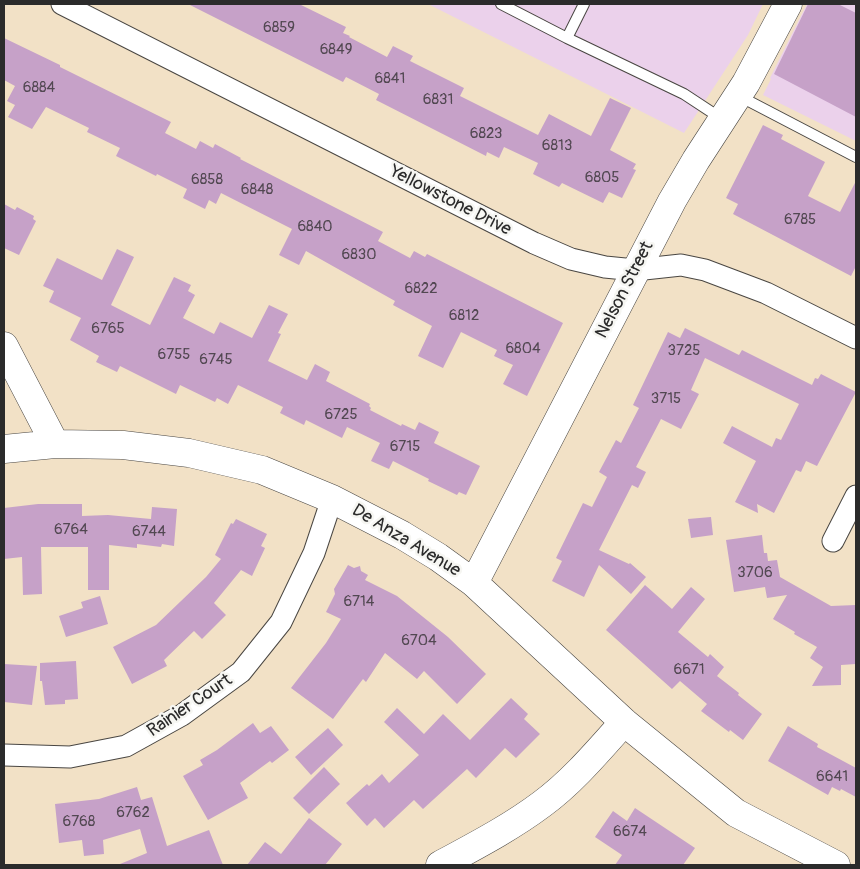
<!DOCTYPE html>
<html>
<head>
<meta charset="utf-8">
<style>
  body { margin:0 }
  #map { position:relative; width:860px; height:869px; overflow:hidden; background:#f2e1c6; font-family:Pangolin,sans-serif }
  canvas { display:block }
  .frame { position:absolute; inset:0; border:5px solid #2b2b2b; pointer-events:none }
</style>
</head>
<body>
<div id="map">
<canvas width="860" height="869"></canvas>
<div class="frame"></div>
</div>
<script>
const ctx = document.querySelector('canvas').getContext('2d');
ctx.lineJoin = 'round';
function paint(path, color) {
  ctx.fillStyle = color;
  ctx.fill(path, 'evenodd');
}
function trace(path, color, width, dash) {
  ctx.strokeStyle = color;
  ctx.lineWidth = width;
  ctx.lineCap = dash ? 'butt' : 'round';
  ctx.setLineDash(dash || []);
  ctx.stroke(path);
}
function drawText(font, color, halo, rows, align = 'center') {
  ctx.font = font + ' Pangolin,sans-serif';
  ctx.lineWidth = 5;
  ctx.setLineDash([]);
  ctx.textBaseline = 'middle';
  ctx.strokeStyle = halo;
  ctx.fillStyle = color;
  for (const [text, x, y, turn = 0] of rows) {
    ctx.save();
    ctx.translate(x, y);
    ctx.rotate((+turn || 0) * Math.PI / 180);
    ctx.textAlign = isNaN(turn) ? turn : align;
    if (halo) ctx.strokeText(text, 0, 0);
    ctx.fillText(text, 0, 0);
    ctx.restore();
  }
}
paint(new Path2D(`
  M 428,4 L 763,4 L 748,35 L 684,133 Z
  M 807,4 L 856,4 L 856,141 L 763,95 L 771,79 L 770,78 Z`), '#ebd1eb');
paint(new Path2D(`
  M 188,4 L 299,4 L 346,27 L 343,33 L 350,36 L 349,37 L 387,57 L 393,46 L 413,56 L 410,61 L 464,88 L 460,96 L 538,135 L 549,114 L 591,136 L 610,98 L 631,108 L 610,150 L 636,164 L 633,169 L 636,170 L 622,198 L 609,192 L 603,203 L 562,183 L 559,187 L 533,174 L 538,163 L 504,147 L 499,158 L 487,152 L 486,156 L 376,100 L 379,94 L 346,77 L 343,82 Z
  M 808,4 L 838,4 L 856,13 L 856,117 L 774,74 Z
  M 4,38 L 60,65 L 60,67 L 171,122 L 165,133 L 196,149 L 200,141 L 213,148 L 215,144 L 241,158 L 240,159 L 383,232 L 378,241 L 410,258 L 414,251 L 425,257 L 427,254 L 563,323 L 527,396 L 503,384 L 513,365 L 494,356 L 497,350 L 461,332 L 443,368 L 418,356 L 432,326 L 393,305 L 395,301 L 306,251 L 299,265 L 279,255 L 292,229 L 221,193 L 216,204 L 209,200 L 205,209 L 183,198 L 187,189 L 157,174 L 156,176 L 116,156 L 120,148 L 87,132 L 89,128 L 46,107 L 32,129 L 8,117 L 15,105 L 7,101 L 15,86 L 4,80 Z
  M 763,125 L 783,135 L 781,139 L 825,162 L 808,196 L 840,212 L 856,181 L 856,266 L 851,276 L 733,214 L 738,204 L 726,198 Z
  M 4,204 L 15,210 L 17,207 L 34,216 L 33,219 L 36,221 L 19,255 L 4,248 Z
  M 117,249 L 134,257 L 111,305 L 150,325 L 174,277 L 191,285 L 188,291 L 195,295 L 183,318 L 214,334 L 220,322 L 252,338 L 269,305 L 288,314 L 278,333 L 281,334 L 268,361 L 307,380 L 315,364 L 330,372 L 326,381 L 370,404 L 369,406 L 371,408 L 370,410 L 401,426 L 402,424 L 415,430 L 419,422 L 439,432 L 434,443 L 480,466 L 466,495 L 459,492 L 457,495 L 428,481 L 429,479 L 393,461 L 389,469 L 371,461 L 380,443 L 347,427 L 342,438 L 306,420 L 304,425 L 280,413 L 283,407 L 238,385 L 228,404 L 217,398 L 215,402 L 180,385 L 176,394 L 120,366 L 117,372 L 96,362 L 99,356 L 70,340 L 81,318 L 49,302 L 54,291 L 43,286 L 57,258 L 102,280 Z
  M 685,328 L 739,355 L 742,350 L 812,385 L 815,378 L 818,379 L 821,374 L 856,392 L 817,466 L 806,461 L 801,472 L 796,470 L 774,513 L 757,504 L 758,513 L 735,502 L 756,461 L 723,443 L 732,426 L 772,447 L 776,438 L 781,440 L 799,404 L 705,358 L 691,390 L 699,394 L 681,429 L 661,419 L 636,467 L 646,472 L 638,488 L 632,485 L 599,550 L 629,564 L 630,563 L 646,577 L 631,594 L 599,565 L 584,597 L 552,581 L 562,561 L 556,558 L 583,503 L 592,507 L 607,477 L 599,472 L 616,440 L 621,443 L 639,408 L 633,405 L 668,332 L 680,338 Z
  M 38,504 L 82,504 L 82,516 L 108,515 L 151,519 L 152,507 L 177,509 L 174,546 L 162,544 L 161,547 L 137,544 L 137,548 L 109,545 L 109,590 L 88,590 L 88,547 L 41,547 L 42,594 L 23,595 L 22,557 L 4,559 L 4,508 Z
  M 711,517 L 713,535 L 691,538 L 688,519 Z
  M 236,519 L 267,534 L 261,546 L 265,548 L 252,576 L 241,570 L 214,603 L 226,615 L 202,639 L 194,631 L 164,660 L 167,666 L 132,684 L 113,647 L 156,625 L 206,577 L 221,559 L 215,555 L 231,523 L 233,524 Z
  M 762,535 L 764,553 L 767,553 L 768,561 L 777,560 L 780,577 L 831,606 L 856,605 L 856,664 L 841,665 L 841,685 L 812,686 L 823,667 L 810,658 L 817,647 L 794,634 L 795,632 L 773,619 L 787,595 L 767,598 L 765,587 L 734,592 L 726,540 Z
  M 348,565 L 354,568 L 360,566 L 361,571 L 368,575 L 365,580 L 397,596 L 448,637 L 486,674 L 457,704 L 424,671 L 417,679 L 385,653 L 366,682 L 363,679 L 333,719 L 291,688 L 326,643 L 341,619 L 326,612 L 335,594 L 334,589 Z
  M 645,585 L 672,609 L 691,587 L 705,599 L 678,632 L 708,657 L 710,654 L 724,667 L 717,676 L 739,693 L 738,695 L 762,714 L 743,740 L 730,730 L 729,732 L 701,711 L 707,704 L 680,681 L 672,689 L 606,630 Z
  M 100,596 L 108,624 L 66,637 L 59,616 L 83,608 L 81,602 Z
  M 76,661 L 78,699 L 65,700 L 65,704 L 45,705 L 42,681 L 40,681 L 40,663 Z
  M 4,664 L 37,666 L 32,705 L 4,702 Z
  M 511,698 L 528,714 L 524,719 L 540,734 L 516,758 L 505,748 L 476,778 L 467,769 L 423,809 L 414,800 L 384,828 L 375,818 L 367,826 L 346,803 L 367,784 L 369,786 L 382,774 L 389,783 L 419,755 L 384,722 L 397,708 L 424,734 L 443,714 L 470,740 Z
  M 253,723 L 260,733 L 271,726 L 289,750 L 272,763 L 270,761 L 240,783 L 248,798 L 208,820 L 183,776 L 203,765 L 200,760 L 217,750 Z
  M 788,726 L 818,744 L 817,747 L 856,768 L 856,797 L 841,789 L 840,791 L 832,787 L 828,795 L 768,761 Z
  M 328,728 L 343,745 L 311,775 L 295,757 Z
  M 324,767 L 340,784 L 309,814 L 293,798 Z
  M 137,787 L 141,800 L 152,797 L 167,846 L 209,830 L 223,865 L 120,865 L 120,864 L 147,853 L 140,829 L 103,840 L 104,854 L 84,856 L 82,840 L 59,843 L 55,804 L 99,799 Z
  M 635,808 L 695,848 L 683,865 L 615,865 L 622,855 L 595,837 L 613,811 L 627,821 Z
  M 309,818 L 342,844 L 325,865 L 247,865 L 265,842 L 281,854 Z`), '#c6a1c8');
const lane = new Path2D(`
  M 501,4 L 567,38 L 684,94 L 722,119
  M 567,38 L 584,4
  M 739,96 L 856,157`);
const street = new Path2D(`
  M 62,4 L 534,243 L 571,259 L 605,267 L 635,270 L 681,265 L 705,270 L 766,293 L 856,338
  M 833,541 L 856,496
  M 4,755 L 70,757 L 126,746 L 182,715 L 241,672 L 281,622 L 314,553 L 332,499`);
const secondary = new Path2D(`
  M 4,346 L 55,444
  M 4,449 L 55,444 L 123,445 L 189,453 L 262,470 L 332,499 L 402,535 L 438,557 L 474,583 L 624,722 L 736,813 L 836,865
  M 474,583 L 672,201 L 696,160 L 746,83 L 788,4
  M 440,865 C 475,846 510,828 542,804 C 573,781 598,751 624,722`);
trace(lane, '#494642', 12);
trace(street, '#494642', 23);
trace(secondary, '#494642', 29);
trace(lane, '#fff', 10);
trace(street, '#fff', 21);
trace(secondary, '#fff', 28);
drawText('15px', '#524852', null, [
  ["6859",279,28],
  ["6849",336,50],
  ["6841",390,79],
  ["6884",39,88],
  ["6831",438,100],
  ["6823",486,134],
  ["6813",557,146],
  ["6805",602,178],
  ["6858",207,180],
  ["6848",257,190],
  ["6785",800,220],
  ["6840",315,227],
  ["6830",359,255],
  ["6822",421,289],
  ["6812",464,316],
  ["6765",108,329],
  ["6804",523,349],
  ["3725",684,351],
  ["6755",174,355],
  ["6745",216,360],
  ["3715",666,399],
  ["6725",341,415],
  ["6715",405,447],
  ["6764",71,530],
  ["6744",149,532],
  ["3706",755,573],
  ["6714",359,602],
  ["6704",419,641],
  ["6671",689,670],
  ["6641",832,777],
  ["6762",133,813],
  ["6768",79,822],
  ["6674",630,832]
]);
drawText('18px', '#2b2b2b', '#f6f6f2', [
  ["Yellowstone Drive",450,201,27],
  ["Nelson Street",625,290,-63],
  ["De Anza Avenue",406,541,31],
  ["Rainier Court",190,706,-34]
]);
</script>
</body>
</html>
